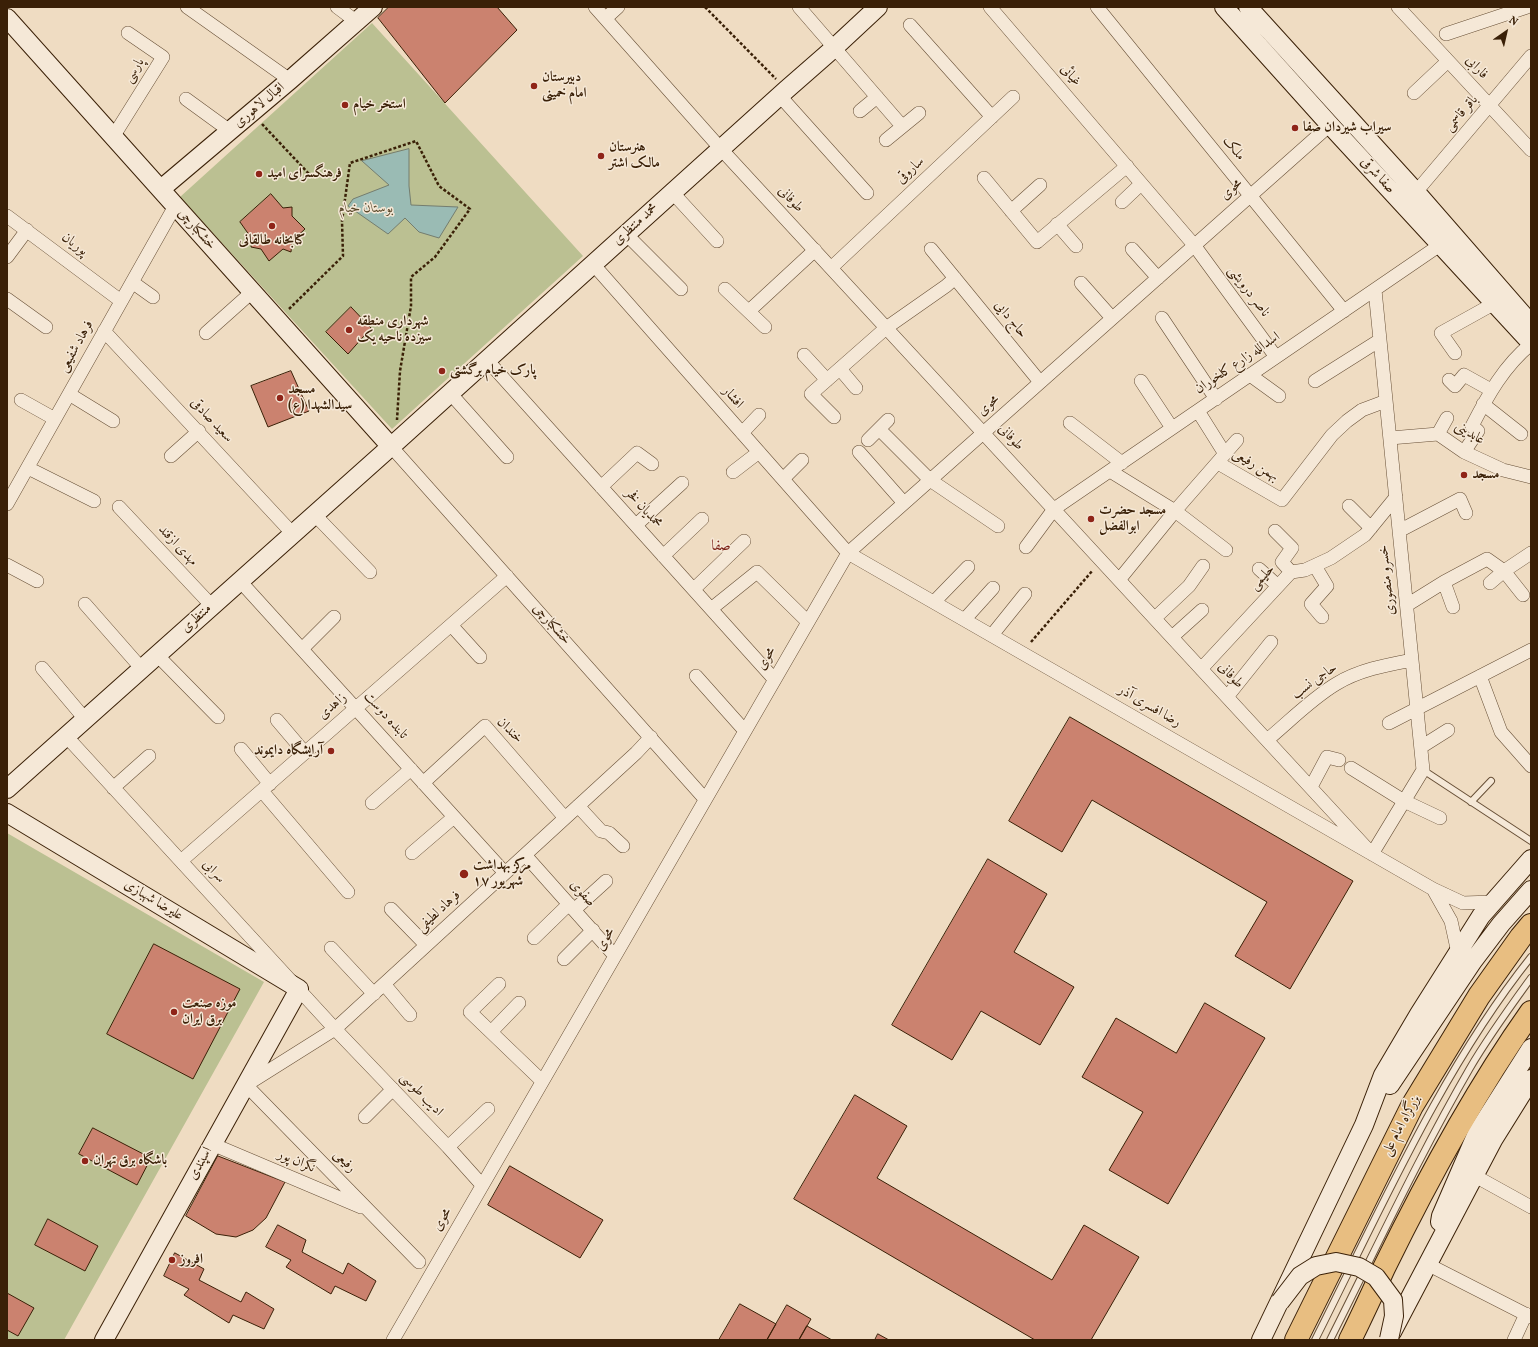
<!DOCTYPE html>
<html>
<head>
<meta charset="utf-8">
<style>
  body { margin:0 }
  #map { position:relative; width:1538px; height:1347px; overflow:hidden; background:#efdcc2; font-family:Vollkorn,serif }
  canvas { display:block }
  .frame { position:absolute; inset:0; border:8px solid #3a2007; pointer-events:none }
  .north { position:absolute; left:1486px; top:12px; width:40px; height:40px; -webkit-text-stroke:3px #f5e8d7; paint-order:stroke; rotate:34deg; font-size:11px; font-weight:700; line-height:16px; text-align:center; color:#3a2007 }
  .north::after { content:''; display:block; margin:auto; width:14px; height:18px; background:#3a2007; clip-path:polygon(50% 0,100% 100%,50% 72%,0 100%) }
</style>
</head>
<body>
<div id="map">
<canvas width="1538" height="1347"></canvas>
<div class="frame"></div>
<div class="north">N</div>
</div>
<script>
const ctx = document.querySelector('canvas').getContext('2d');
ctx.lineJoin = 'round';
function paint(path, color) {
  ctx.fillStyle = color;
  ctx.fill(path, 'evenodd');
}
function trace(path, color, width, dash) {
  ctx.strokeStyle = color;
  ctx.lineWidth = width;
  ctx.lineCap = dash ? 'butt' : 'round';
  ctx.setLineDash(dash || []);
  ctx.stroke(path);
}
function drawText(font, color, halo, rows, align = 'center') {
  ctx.font = font + ' Vollkorn,Amiri,serif';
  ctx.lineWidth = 3;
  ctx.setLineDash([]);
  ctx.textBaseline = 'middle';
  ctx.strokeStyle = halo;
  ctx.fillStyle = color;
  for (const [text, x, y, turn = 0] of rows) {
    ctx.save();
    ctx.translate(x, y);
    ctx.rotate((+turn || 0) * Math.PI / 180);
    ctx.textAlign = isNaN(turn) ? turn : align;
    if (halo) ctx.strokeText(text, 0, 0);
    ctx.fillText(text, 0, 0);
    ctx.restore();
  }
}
paint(new Path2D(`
  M 372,23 L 583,256 L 392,429 L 180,197 Z
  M 7,833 L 264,982 L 64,1340 L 7,1340 Z`), '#bbc092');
const water = new Path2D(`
  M 409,149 L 409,186 L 411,205 L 458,207 L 439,238 L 419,232 L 405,218 L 388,234 L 348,206 L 353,199 L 389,185 L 362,161 Z`);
paint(water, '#9abbb4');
trace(water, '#747d6f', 1);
const building = new Path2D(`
  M 389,7 L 497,7 L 517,30 L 445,103 L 378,18 Z
  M 271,194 L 283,208 L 292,207 L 292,216 L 305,229 L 292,241 L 291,252 L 283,249 L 269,261 L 261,249 L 251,247 L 252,239 L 240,222 Z
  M 351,307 L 371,328 L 348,354 L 326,332 Z
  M 291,371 L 309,411 L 268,427 L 251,386 Z
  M 1070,717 L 1353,881 L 1290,989 L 1235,956 L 1267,902 L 1092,800 L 1062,852 L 1009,821 Z
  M 988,859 L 1047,894 L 1014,952 L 1074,987 L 1040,1045 L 981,1011 L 952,1060 L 892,1025 Z
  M 154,944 L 240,989 L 193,1079 L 107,1034 Z
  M 1205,1003 L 1265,1038 L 1168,1204 L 1109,1170 L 1143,1112 L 1082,1077 L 1116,1018 L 1176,1053 Z
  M 855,1095 L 907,1126 L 877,1178 L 1052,1280 L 1084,1225 L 1139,1257 L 1091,1340 L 1035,1340 L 794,1199 Z
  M 93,1128 L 151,1158 L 137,1185 L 79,1154 Z
  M 218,1156 L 285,1182 L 266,1218 L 253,1230 L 236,1237 L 216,1234 L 186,1216 Z
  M 510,1166 L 603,1220 L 580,1258 L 488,1205 Z
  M 48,1219 L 98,1246 L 85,1271 L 35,1245 Z
  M 278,1225 L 306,1240 L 302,1252 L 343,1274 L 348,1263 L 376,1281 L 366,1301 L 335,1286 L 331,1294 L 286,1267 L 291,1260 L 266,1247 Z
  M 175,1253 L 204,1269 L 199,1280 L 241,1302 L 246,1292 L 274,1309 L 264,1329 L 233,1315 L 229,1323 L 184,1295 L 189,1289 L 164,1276 Z
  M 7,1293 L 34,1308 L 18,1336 L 7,1330 Z
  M 740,1304 L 776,1324 L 767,1340 L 719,1340 Z
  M 787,1305 L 811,1319 L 799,1340 L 767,1340 Z
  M 807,1326 L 832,1340 L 799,1340 Z
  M 878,1334 L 889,1340 L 875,1340 Z`);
paint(building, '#cb826f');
trace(building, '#3a2007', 1);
const lane = new Path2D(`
  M 1423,770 L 1531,841
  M 1471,802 L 1491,781
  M 1315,1340 C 1380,1211 1441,1070 1531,957
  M 1330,1340 C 1376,1249 1419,1156 1470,1068 C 1488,1037 1510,1007 1531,978`);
const street = new Path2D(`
  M 187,7 L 290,80
  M 337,7 L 357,22
  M 595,7 L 721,149 L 1372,854 L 1423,770 L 1375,290
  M 799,7 L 902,126
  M 990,7 L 1194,245 L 1276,357
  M 1097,7 L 1344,311
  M 1398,7 L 1531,150
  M 606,18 L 618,7
  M 910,25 L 992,117
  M 1446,34 L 1527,7
  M 1414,93 L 1448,61
  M 780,96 L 867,193
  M 186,99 L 230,131
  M 860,111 L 877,97
  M 113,137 L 163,57 L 128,33
  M 886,140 L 919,113
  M 984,178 L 1037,242 L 1127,166
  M 672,192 L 717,241
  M 1416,192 L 1531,56
  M 1122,202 L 1141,184
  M 1011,211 L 1040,185
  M 7,216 L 121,301
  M 1057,224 L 1076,246
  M 626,234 L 681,289
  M 931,249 L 1040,382
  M 1132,249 L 1158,278
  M 7,257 L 27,230
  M 593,264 L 848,553 L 1433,889
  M 831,268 L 1013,97
  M 132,282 L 153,297
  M 1081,283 L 1112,318
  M 725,289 L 765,327
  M 7,299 L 46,327
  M 749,311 L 815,250
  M 1162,318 L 1216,399
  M 104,331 L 293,534
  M 206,333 L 252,292
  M 1455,353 L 1441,333 L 1495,303
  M 804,355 L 827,380
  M 487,360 L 774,679
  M 840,369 L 856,388
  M 1250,375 L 1279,396
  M 1449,380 L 1455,386 L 1464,375 L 1491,390
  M 1141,381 L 1172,428
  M 1315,381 L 1380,340
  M 450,393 L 507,457
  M 69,394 L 113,421
  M 21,400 L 55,419
  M 1483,404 L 1521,434
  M 1198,411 L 1225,454
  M 834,417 L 811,394 L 886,328 L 946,286 L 955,278
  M 888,420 L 879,429 L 930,480 L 998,526
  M 1070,423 L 1122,463
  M 742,433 L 759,415
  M 1438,434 L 1447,418
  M 1390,438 L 1438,434 L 1464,452 L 1503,470 L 1531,477
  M 868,440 L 879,429
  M 396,452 L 705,799
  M 859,452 L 904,503
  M 1464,452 L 1478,431 L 1472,426 C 1488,395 1504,366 1531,344
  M 171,456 L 199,431
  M 1218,463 L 1282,500 L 1332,435 L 1347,421 L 1362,410 L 1386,401
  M 28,468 L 94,501
  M 1110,471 L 1175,511 L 1226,550
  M 733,472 L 759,452
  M 783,479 L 802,460
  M 601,487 L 637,453 L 652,464
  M 7,504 L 175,206
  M 1349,506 L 1371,528
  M 119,507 L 212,606
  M 314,514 L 370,572
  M 636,525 L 682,483
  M 1275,531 L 1292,548 L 1282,562 L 1291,572
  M 1399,531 L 1460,499 L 1466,513
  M 1026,547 L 1054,509 L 1440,245
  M 663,556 L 702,519
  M 7,565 L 37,581
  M 1315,566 L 1327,586 L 1311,604 L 1322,617
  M 1259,569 L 1278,586
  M 1119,580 L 1175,511 L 1237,440
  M 240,581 L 505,873
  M 1444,582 L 1453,607
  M 1490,583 L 1504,571 L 1523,595
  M 694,589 L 744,541
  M 934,602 L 968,567
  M 85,604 L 142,669
  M 1407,605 L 1444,582 L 1487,559 L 1504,571 L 1531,553
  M 711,609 L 757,572 L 808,622
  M 1155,618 L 1189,586 L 1203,566
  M 965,619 L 993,588
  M 451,625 L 480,657
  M 992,635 L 1025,594
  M 1172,637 L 1202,610
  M 302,649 L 334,617
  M 157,655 L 218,717
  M 42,668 L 85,719
  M 1201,669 L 1291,572 L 1305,570 L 1331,558 L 1365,535 L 1396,497
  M 696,676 L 745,731
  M 1480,676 L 1501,732 L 1531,766
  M 1227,697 L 1271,642
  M 277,720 L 305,753
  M 1389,723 L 1531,650
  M 66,736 L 335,1029 L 448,1147 L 482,1185
  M 1267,740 C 1290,721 1311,699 1336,684 C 1359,670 1386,665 1412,660
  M 1421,747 L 1448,730
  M 241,749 L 270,784
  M 1351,768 L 1404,801 L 1440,818
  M 423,783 L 485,726 L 565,818
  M 1311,787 L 1327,757 L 1339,760
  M 113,788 L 149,756
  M 262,791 L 348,892
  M 372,803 L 411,769
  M 578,806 L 601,831 L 609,833 L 623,846
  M 412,853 L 454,817
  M 525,855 L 615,956
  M 181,861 L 507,576
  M 391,909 L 426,945
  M 574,910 L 606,881
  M 534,938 L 569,904
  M 331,948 L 374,994
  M 1458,953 L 1451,921 L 1433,889 L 1463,903 L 1493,902
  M 564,959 L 593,930
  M 384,984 L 410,1015
  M 499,984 L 470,1012 L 542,1081
  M 491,1032 L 519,1003
  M 365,1117 L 393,1089
  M 212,1144 L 361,1207
  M 448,1147 L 488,1109
  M 1475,1176 L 1531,1207
  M 419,1262 L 246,1085 L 335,1029 L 636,753 L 651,737
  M 1427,1264 L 1531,1317
  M 393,1340 L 848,553 L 1330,125
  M 1514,1340 L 1526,1314`);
const secondary = new Path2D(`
  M 1224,7 L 1330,125 L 1531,343
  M 1248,7 L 1416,192 L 1531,324
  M 7,18 L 385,440
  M 161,189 L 290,80 L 373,7
  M 395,443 L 786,90 L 834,48 L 878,7
  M 7,789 L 387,450
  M 7,813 L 299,989 L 104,1340
  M 1390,1085 L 1473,961 L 1501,924 L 1531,890
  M 1440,1222 L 1441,1216 L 1477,1133 L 1531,1048
  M 1392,1332 L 1493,1140 L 1531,1079
  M 1261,1340 L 1364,1125 L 1383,1075 L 1419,1014 L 1481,916 L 1531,859`);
const highway = new Path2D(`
  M 1296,1340 L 1412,1106 L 1479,996 L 1521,937 L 1531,925
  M 1350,1340 C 1362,1316 1373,1292 1384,1268 C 1426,1182 1475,1091 1531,1012`);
trace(lane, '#674f36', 8);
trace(street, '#674f36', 14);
trace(secondary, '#3a2007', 20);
trace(highway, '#3a2007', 24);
trace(new Path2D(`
  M 705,7 L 776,79
  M 262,124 L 310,175
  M 289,309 L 343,256 L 342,221 L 350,163 L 416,141 L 439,186 L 470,209 L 435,257 L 411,277 L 411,306 L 400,371 L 397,420
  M 1031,642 L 1093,570`), '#3a2007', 2.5, [3, 2]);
trace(lane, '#f5e8d7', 6);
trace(street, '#f5e8d7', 13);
trace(secondary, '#f5e8d7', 18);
trace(highway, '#e8be81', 22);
const secondaryBridge = new Path2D(`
  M 1280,1302 L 1300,1276 L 1316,1266 L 1336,1262 L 1359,1267 L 1376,1277 L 1393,1300 L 1394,1316 L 1389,1339`);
trace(secondaryBridge, '#3a2007', 20, []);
trace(secondaryBridge, '#f5e8d7', 18);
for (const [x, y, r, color] of [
  [534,86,4,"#8f2418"],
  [345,105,4,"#8f2418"],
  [1295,128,4,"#8f2418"],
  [601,156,4,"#8f2418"],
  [259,174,4,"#8f2418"],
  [272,226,4,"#8f2418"],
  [349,330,4,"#8f2418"],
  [442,371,4,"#8f2418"],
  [280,398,4,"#8f2418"],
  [1464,475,4,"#8f2418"],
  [1091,519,4,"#8f2418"],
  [331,751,4,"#8f2418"],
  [464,874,5,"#8f2418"],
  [174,1012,4,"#8f2418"],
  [85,1161,4,"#8f2418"],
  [172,1260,4,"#8f2418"]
]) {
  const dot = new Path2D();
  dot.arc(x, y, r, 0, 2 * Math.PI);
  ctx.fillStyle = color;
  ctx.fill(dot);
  trace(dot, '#f5e8d7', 1.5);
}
drawText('14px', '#3a2007', '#f5e8d7', [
  ["فارابی",1476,68,47],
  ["پارسی",135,71,-58],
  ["غیائی",1070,76,49],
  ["اقبال لاهوری",260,106,-40],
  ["باقر قاسمی",1462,114,-49],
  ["ملک",1233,149,51],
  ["ساروقی",911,171,-43],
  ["صفا شرقی",1377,176,47],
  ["محوی",1232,190,-42],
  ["طوفانی",790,200,47],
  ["محمد منتظری",636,225,-42],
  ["خشکبارچی",196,230,48],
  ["پوریان",74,245,37],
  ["ناصر درویشی",1248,292,53],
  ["حاج دایی",1010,320,51],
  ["فرهاد شفیعی",77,347,-61],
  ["اسدالله زارع کلخوران",1238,364,-34],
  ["افشار",732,398,49],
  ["محوی",989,406,-42],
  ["سعید صادقی",211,421,47],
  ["عابدینی",1469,434,30],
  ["طوفانی",1010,438,47],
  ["بهمن رفیعی",1255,466,30],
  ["محمدیان فخر",643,509,48],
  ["مهدی ازقند",177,546,47],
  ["حلیمی",1263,578,-47],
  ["خسرو منصوری",1388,580,-96],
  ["منتظری",197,619,-42],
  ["خشکبارچی",551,625,48],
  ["محوی",767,659,-60],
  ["طوفانی",1230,676,47],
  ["حاجی نسب",1315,682,-35],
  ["زاهدی",333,707,-41],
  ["رضا افسری آذر",1149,707,30],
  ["تابنده دوست",385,716,48],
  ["خندان",509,731,45],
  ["سرابی",213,872,47],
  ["صفوی",582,894,48],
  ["علیرضا شهبازی",153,901,31],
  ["فرهاد لطیفی",439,912,-42],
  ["محوی",606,940,-60],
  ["ادیب طوسی",421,1095,46],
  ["بزرگراه امام علی",1402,1126,-62],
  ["نگران پور",296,1162,23],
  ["رفیعی",344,1162,46],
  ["اسپندی",201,1164,-61],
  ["محوی",443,1220,-60]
]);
drawText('bold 14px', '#3a2007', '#f5e8d7', [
  ["دبیرستان",542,78],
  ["امام خمینی",542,94],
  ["استخر خیام",353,105],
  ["سیراب شیردان صفا",1303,128],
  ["هنرستان",609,148],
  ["مالک اشتر",609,164],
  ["فرهنگسرای امید",267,174],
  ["کتابخانه طالقانی",272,241,"center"],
  ["شهرداری منطقه",357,322],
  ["سیزده ناحیه یک",357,338],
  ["پارک خیام برگشتی",450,371],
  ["مسجد",288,390],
  ["سیدالشهدا (ع)",288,406],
  ["مسجد",1472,475],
  ["مسجد حضرت",1099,511],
  ["ابوالفضل",1099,527],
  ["آرایشگاه دایموند",323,751,"right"],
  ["مرکز بهداشت",473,866],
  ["۱۷ شهریور",473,882],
  ["موزه صنعت",182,1004],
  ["برق ایران",182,1020],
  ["باشگاه برق تهران",93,1161],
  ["افروز",180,1260]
], 'left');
drawText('italic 14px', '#5a482a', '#f5e8d7', [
  ["بوستان خیام",366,209]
]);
drawText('15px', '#7a1f14', '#f5e8d7', [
  ["صفا",721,547]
]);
</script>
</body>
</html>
